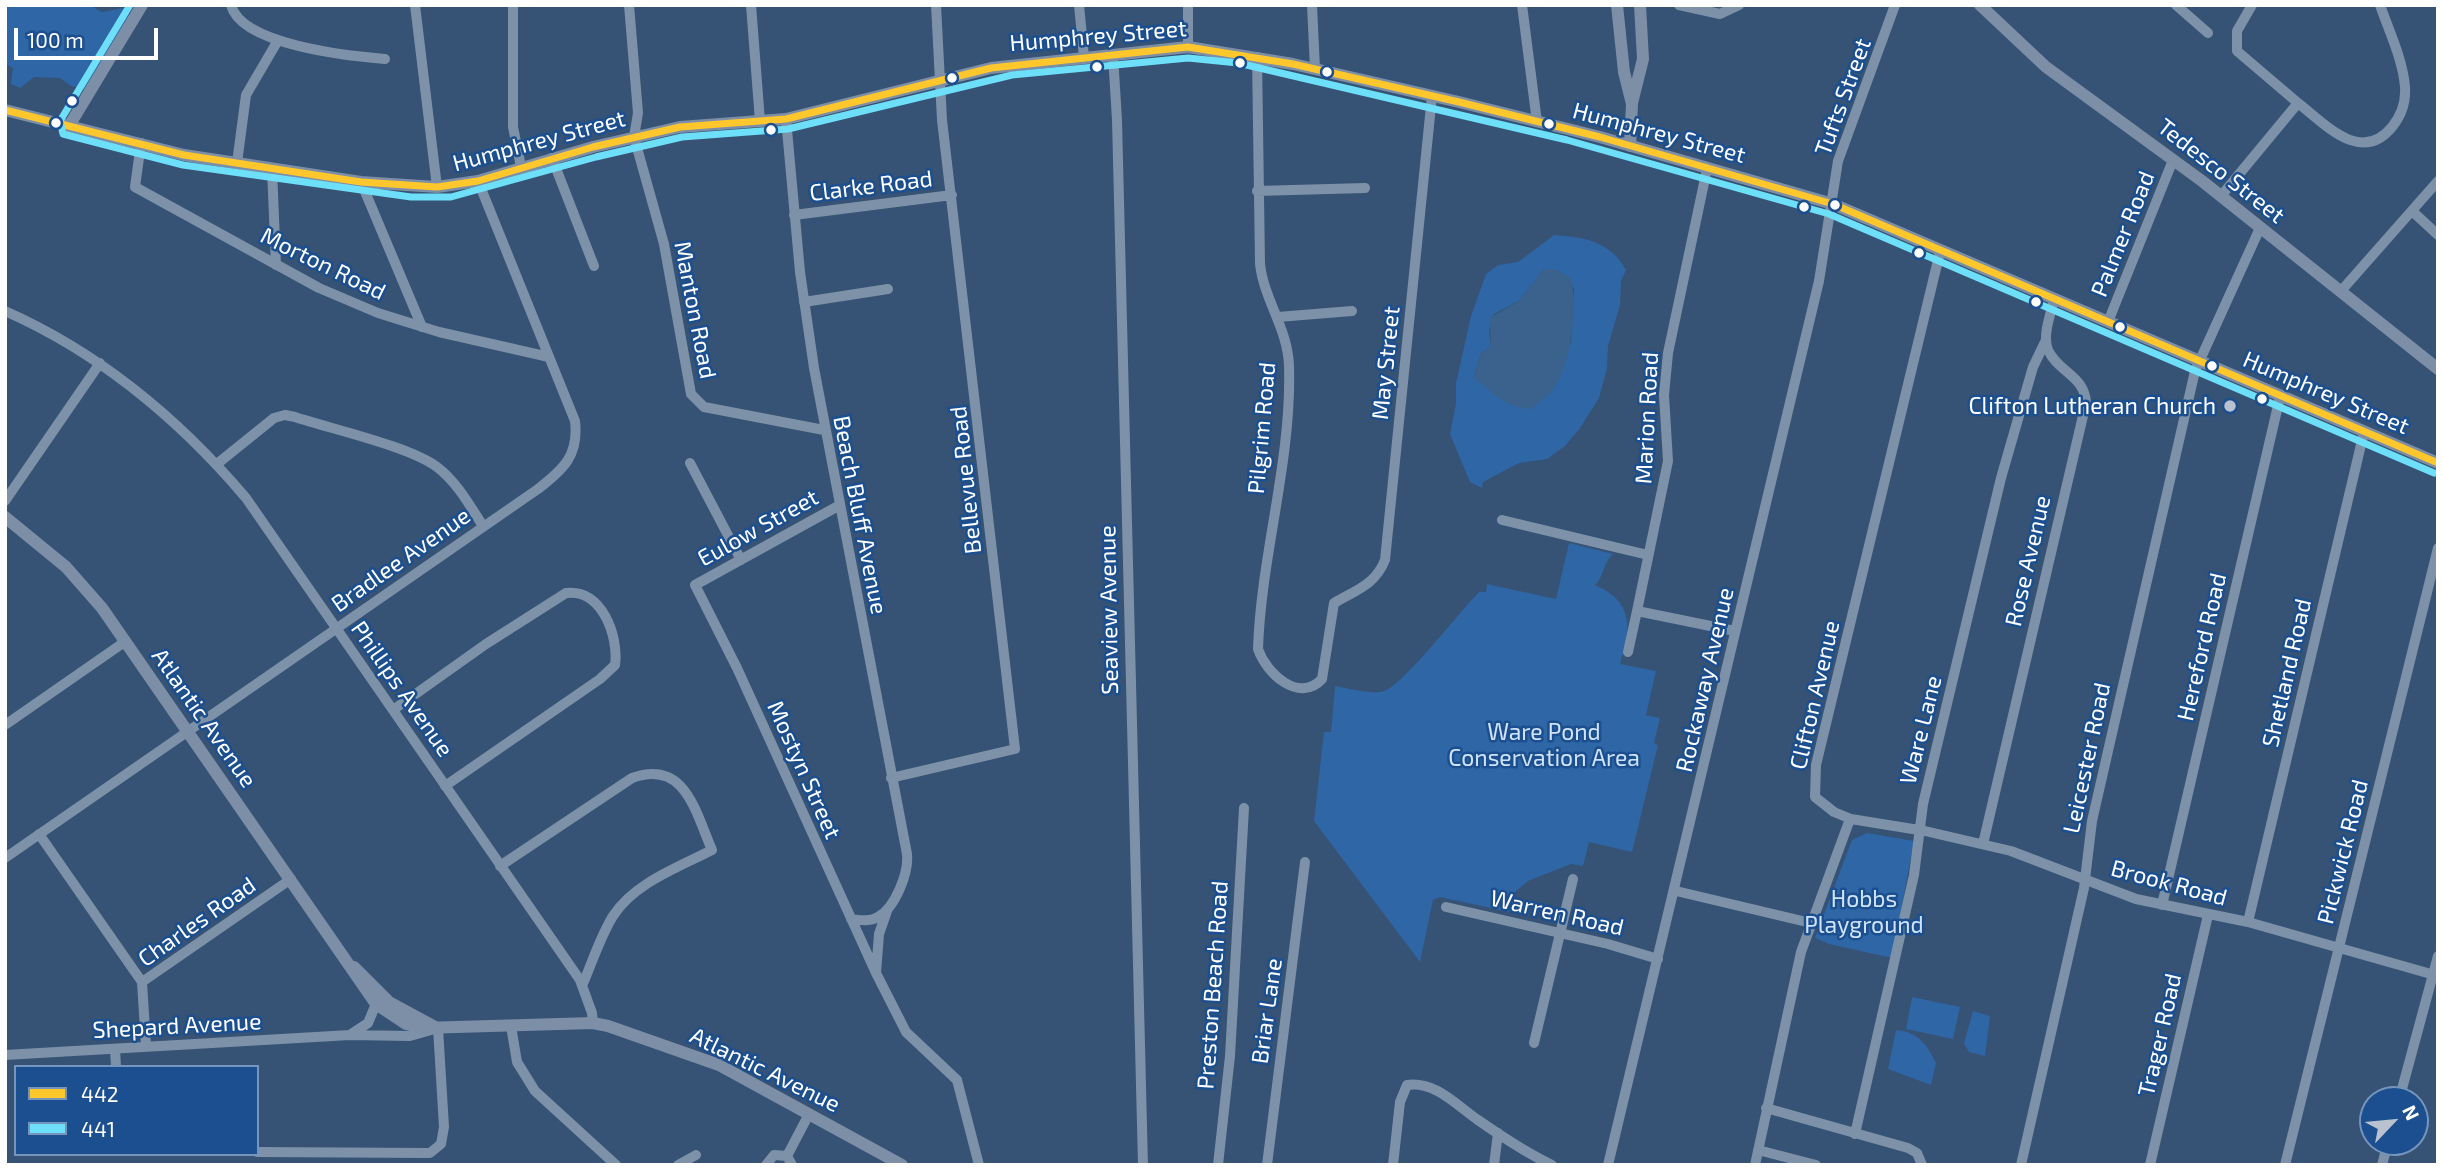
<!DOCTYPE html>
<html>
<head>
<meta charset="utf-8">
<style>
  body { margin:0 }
  #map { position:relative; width:2443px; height:1170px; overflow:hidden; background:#365274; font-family:"Exo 2",sans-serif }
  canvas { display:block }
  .frame { position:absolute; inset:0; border:7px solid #fff; pointer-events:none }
  .legend { position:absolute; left:14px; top:1065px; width:245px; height:91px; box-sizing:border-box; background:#1b4f8f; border:2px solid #7695bc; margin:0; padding:9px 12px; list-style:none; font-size:21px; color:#fff }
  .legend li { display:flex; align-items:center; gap:14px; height:35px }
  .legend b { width:35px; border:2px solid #7695bc }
  .north { position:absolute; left:2359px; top:1086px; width:70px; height:70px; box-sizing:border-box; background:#1b4f8f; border:2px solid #7695bc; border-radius:50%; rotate:64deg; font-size:19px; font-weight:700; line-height:28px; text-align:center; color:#fff }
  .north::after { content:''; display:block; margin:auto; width:24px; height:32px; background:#b9c2ce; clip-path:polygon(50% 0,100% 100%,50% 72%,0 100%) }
  .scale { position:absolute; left:14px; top:28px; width:144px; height:32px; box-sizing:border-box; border:4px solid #fff; border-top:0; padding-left:9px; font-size:21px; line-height:24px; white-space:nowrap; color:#fff; -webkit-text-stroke:5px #1b4f8f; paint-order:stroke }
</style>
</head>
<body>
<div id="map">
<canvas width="2443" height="1170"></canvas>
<div class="frame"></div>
<ul class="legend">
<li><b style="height:9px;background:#ffc72c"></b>442</li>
<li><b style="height:9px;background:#6ddff8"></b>441</li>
</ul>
<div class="north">N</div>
<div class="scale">100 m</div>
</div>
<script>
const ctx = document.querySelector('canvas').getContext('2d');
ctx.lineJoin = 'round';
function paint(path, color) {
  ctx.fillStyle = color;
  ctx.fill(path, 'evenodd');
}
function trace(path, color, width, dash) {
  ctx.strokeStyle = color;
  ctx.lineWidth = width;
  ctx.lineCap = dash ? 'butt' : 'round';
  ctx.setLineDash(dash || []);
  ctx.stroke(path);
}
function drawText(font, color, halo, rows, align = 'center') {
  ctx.font = font + ' "Exo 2",sans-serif';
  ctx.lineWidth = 5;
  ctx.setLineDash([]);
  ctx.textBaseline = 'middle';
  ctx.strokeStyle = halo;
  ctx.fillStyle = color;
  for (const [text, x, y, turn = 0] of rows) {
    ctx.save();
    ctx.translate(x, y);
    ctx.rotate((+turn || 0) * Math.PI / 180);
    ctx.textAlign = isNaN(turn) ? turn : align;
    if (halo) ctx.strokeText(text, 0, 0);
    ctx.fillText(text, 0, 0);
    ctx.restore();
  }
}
paint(new Path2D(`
  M 5,5 L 89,5 L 102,12 L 123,8 L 130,16 L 85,89 L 71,86 L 60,78 L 34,77 L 20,88 L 11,84 L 13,68 L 5,64 Z
  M 1554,235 C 1585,237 1611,242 1626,270 L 1621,281 L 1620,305 L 1608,346 L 1607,368 L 1599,398 L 1580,428 L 1565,446 L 1547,459 L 1519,463 L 1483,482 L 1482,488 L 1470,482 L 1450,434 L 1456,403 L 1456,383 L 1471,316 L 1486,274 L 1498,265 L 1518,262 ZM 1544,269 L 1574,288 L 1571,341 L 1558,380 L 1551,391 L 1531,409 L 1474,377 L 1481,353 L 1491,347 L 1489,330 L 1494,314 L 1519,301 Z
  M 1569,543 L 1613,554 C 1602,564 1605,575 1595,585 C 1633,601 1632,628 1620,664 L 1656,671 L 1646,715 L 1660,718 L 1654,743 L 1658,745 L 1632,852 L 1589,842 L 1583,866 L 1571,864 L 1528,881 L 1514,893 L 1509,912 L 1440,897 L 1433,900 L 1420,962 L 1314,821 L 1324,732 L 1331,732 L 1335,686 C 1348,688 1372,695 1384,691 C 1402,686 1461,610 1479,592 L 1486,592 L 1487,584 L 1556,599 Z
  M 1867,833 L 1914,841 L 1892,958 L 1829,944 L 1815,938 L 1852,840 Z
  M 1912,997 L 1960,1007 L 1953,1039 L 1906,1029 Z
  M 1973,1011 L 1990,1016 L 1985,1056 L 1969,1052 L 1964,1043 Z
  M 1896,1030 C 1918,1032 1926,1043 1936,1063 L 1931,1085 L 1888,1069 Z`), '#2f66a5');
paint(new Path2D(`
  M 1544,269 L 1555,269 L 1571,278 C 1578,307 1571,366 1552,391 C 1546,398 1537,403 1531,409 C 1504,407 1493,393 1474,377 L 1481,353 L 1491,347 L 1490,318 L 1519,301 Z`), '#3b618d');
trace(new Path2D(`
  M 231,5 C 241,45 349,56 385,59
  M 415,5 L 437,187
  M 513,5 L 513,127 L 521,167
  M 629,5 L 638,113 L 634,137 L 664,244 L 691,394 L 704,407 L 824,430
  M 751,5 L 760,121
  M 1079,5 L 1084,57
  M 1188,5 L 1188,47
  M 1312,5 L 1315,69
  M 1522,5 L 1537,122
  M 1679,5 L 1720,14 L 1739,5
  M 2176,5 L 2208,33
  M 2252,5 L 2237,31 L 2237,51 L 2298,103
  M 1113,55 L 1117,120 L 1143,1165
  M 1257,57 L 1260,264 C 1264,300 1288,329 1289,366 C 1292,461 1261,555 1258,649 C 1266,673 1299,704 1322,679 L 1334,603 C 1356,590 1375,585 1385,560 L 1432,96
  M 786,119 L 800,272 L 814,368 L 907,854 C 909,873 895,908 878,917 C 870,922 860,920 851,919
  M 141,143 L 135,187 L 319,288 L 378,313 L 439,332 L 549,357
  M 552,158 L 594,266
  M 237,163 L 246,95 L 277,42
  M 272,169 L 276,265
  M 1707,169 L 1668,353 L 1664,395 L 1668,461 L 1637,611 L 1735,631
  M 361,182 L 422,327
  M 1257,191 L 1365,188
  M 2221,196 L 2298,103 C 2325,124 2361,165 2392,127 C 2401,116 2406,102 2405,87 C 2403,60 2389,31 2380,5
  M 2412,211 L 2438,235
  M 794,215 L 952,195
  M 1940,252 L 1816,765 L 1815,797 L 1834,812 L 1851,819 L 1925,831 L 2011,851 L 2136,899 L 2248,922 L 2438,976
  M 2341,291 L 2438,181
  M 804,302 L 888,289
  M 5,311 C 100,353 179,419 246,498 L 580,980 L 592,1013 L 593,1023
  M 1278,317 L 1352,311
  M 2108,322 L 2173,160
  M 690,463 L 741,560
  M 217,464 L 274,418 L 285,415 L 295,417 C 331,429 409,446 437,467 C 457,482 470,506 483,526
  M 5,501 L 100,363
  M 840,505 L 695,585 L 737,668 L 876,973
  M 1502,520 L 1648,555
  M 1628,652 L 1637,611
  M 393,710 L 486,644 L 566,593 C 602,588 619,637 615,665 L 600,679 L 445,786
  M 5,725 L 126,641
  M 891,778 L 1015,749 L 942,120 L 936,5
  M 39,834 L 142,982
  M 1983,844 L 2086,403 C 2085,376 2058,372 2048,350 C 2042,335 2051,314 2054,299
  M 5,858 L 538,489 C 564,469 579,455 575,421 L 478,181
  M 500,866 L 632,778 C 685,759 695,811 712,850 C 679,867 634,883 613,916 C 600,937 592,963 582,986
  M 1676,891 L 1811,923
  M 2162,905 L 2280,397
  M 1446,907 L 1608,944 L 1658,959
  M 887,911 L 879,934 L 876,973 L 906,1032 L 957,1080 L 979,1165
  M 2248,922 L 2364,432
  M 511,1026 L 517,1062 L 535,1091 L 616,1165
  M 1534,1043 L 1573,879
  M 146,1046 L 142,982 L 291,879
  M 115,1049 L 116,1067
  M 5,1055 L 350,1035 L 368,1023 L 376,1004
  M 2399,1100 L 2438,956
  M 1766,1108 L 1908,1148 L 1917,1153 L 1922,1165
  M 1855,1134 L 1914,875 L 1923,804 L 2001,478 L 2033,367 L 2046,340
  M 1758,1150 L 1816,1165
  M 257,1152 L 430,1153 L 441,1144 L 444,1127 L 438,1028 L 410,1036 L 350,1035
  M 787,1156 L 809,1114
  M 787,1156 L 792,1165
  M 678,1165 L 696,1155
  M 766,1165 L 774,1155 L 787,1156
  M 1218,1165 L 1230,1056 L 1244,808
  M 1267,1165 L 1305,862
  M 1393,1165 L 1400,1102 L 1407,1085 C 1436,1081 1456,1105 1478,1120 C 1501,1136 1526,1153 1552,1165
  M 1494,1165 L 1498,1133
  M 1608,1165 L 1819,281 L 1838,161 L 1895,5
  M 1755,1165 L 1801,952 L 1850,819
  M 2021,1165 L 2084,888 L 2092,821 L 2195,371 L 2260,228
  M 2150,1165 L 2208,915
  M 2285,1165 L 2438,548
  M 2382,1165 L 2388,1142`), '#7d92a8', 10);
trace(new Path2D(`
  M 1617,5 L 1624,72 L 1632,104 L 1630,146
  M 1980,5 L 2046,67 L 2202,181 L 2438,369
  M 1632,103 L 1643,59 L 1640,5
  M 5,110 L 184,155 L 361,182 L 437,187 L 478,181 L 593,147 L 680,127 L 786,119 L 991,68 L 1188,47 L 1293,64 L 1459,102 L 1600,137 L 1833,204 L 2438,463
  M 69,126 L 142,5
  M 5,517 L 66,567 L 102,608 L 376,1004 L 406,1024 L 422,1028 L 593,1023 L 608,1026 L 719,1065 L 902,1165
  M 354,967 L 389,1002 L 437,1028`), '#7d8ea7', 12);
trace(new Path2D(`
  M 5,110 L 184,155 L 361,182 L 437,187 L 478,181 L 593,147 L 680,127 L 786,119 L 991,68 L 1188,47 L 1293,64 L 1459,102 L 1600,137 L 1833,204 L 2438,463`), '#ffc72c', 7);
trace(new Path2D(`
  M 130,5 L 60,121 L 63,134 L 183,165 L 411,197 L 451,197 L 596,157 L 682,137 L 788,129 L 1012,75 L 1188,58 L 1238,63 L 1567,140 L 1829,214 L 2434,473`), '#6ddff8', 7);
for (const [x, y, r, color] of [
  [1240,63,6,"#fff"],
  [1097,67,6,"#fff"],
  [1327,72,6,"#fff"],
  [952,78,6,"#fff"],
  [72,101,6,"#fff"],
  [56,123,6,"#fff"],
  [1549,124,6,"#fff"],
  [771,130,6,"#fff"],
  [1835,205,6,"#fff"],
  [1804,207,6,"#fff"],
  [1919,253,6,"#fff"],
  [2036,302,6,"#fff"],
  [2120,327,6,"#fff"],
  [2212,366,6,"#fff"],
  [2262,399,6,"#fff"],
  [2230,406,7,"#b9c2ce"]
]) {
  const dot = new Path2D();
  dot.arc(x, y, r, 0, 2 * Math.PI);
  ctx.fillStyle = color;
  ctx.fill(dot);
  trace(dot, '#1b4f8f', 2.5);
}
drawText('23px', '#fff', '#1b4f8f', [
  ["Humphrey Street",1098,36,-5],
  ["Tufts Street",1843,97,-70],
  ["Humphrey Street",1659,133,15],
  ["Humphrey Street",539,141,-15],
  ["Tedesco Street",2221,171,38],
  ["Clarke Road",871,186,-7],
  ["Palmer Road",2123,234,-68],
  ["Morton Road",323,264,26],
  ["Manton Road",695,310,79],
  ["May Street",1386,363,-84],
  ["Humphrey Street",2326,393,23],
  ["Marion Road",1647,418,-87],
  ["Pilgrim Road",1262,428,-85],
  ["Bellevue Road",966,480,-96],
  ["Beach Bluff Avenue",860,515,79],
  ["Eulow Street",758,528,-29],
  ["Bradlee Avenue",401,560,-35],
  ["Rose Avenue",2028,561,-77],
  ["Seaview Avenue",1109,610,-91],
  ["Hereford Road",2202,647,-77],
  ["Shetland Road",2287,673,-77],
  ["Rockaway Avenue",1705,680,-77],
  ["Phillips Avenue",402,689,55],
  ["Clifton Avenue",1815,695,-77],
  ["Atlantic Avenue",204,718,55],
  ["Ware Lane",1921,730,-76],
  ["Leicester Road",2087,758,-78],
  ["Mostyn Street",804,770,66],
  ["Pickwick Road",2343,852,-76],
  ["Brook Road",2169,883,15],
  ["Warren Road",1557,913,13],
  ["Charles Road",197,922,-35],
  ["Preston Beach Road",1213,985,-86],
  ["Briar Lane",1267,1011,-82],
  ["Shepard Avenue",177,1026,-3],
  ["Trager Road",2160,1035,-77],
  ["Atlantic Avenue",765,1070,26]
]);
drawText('23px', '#fff', '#1b4f8f', [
  ["Clifton Lutheran Church",2216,406]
], 'right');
drawText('23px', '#cfe3fa', '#1b4f8f', [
  ["Ware Pond",1544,732],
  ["Conservation Area",1544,758],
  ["Hobbs",1864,899],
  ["Playground",1864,925]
]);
</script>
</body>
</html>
